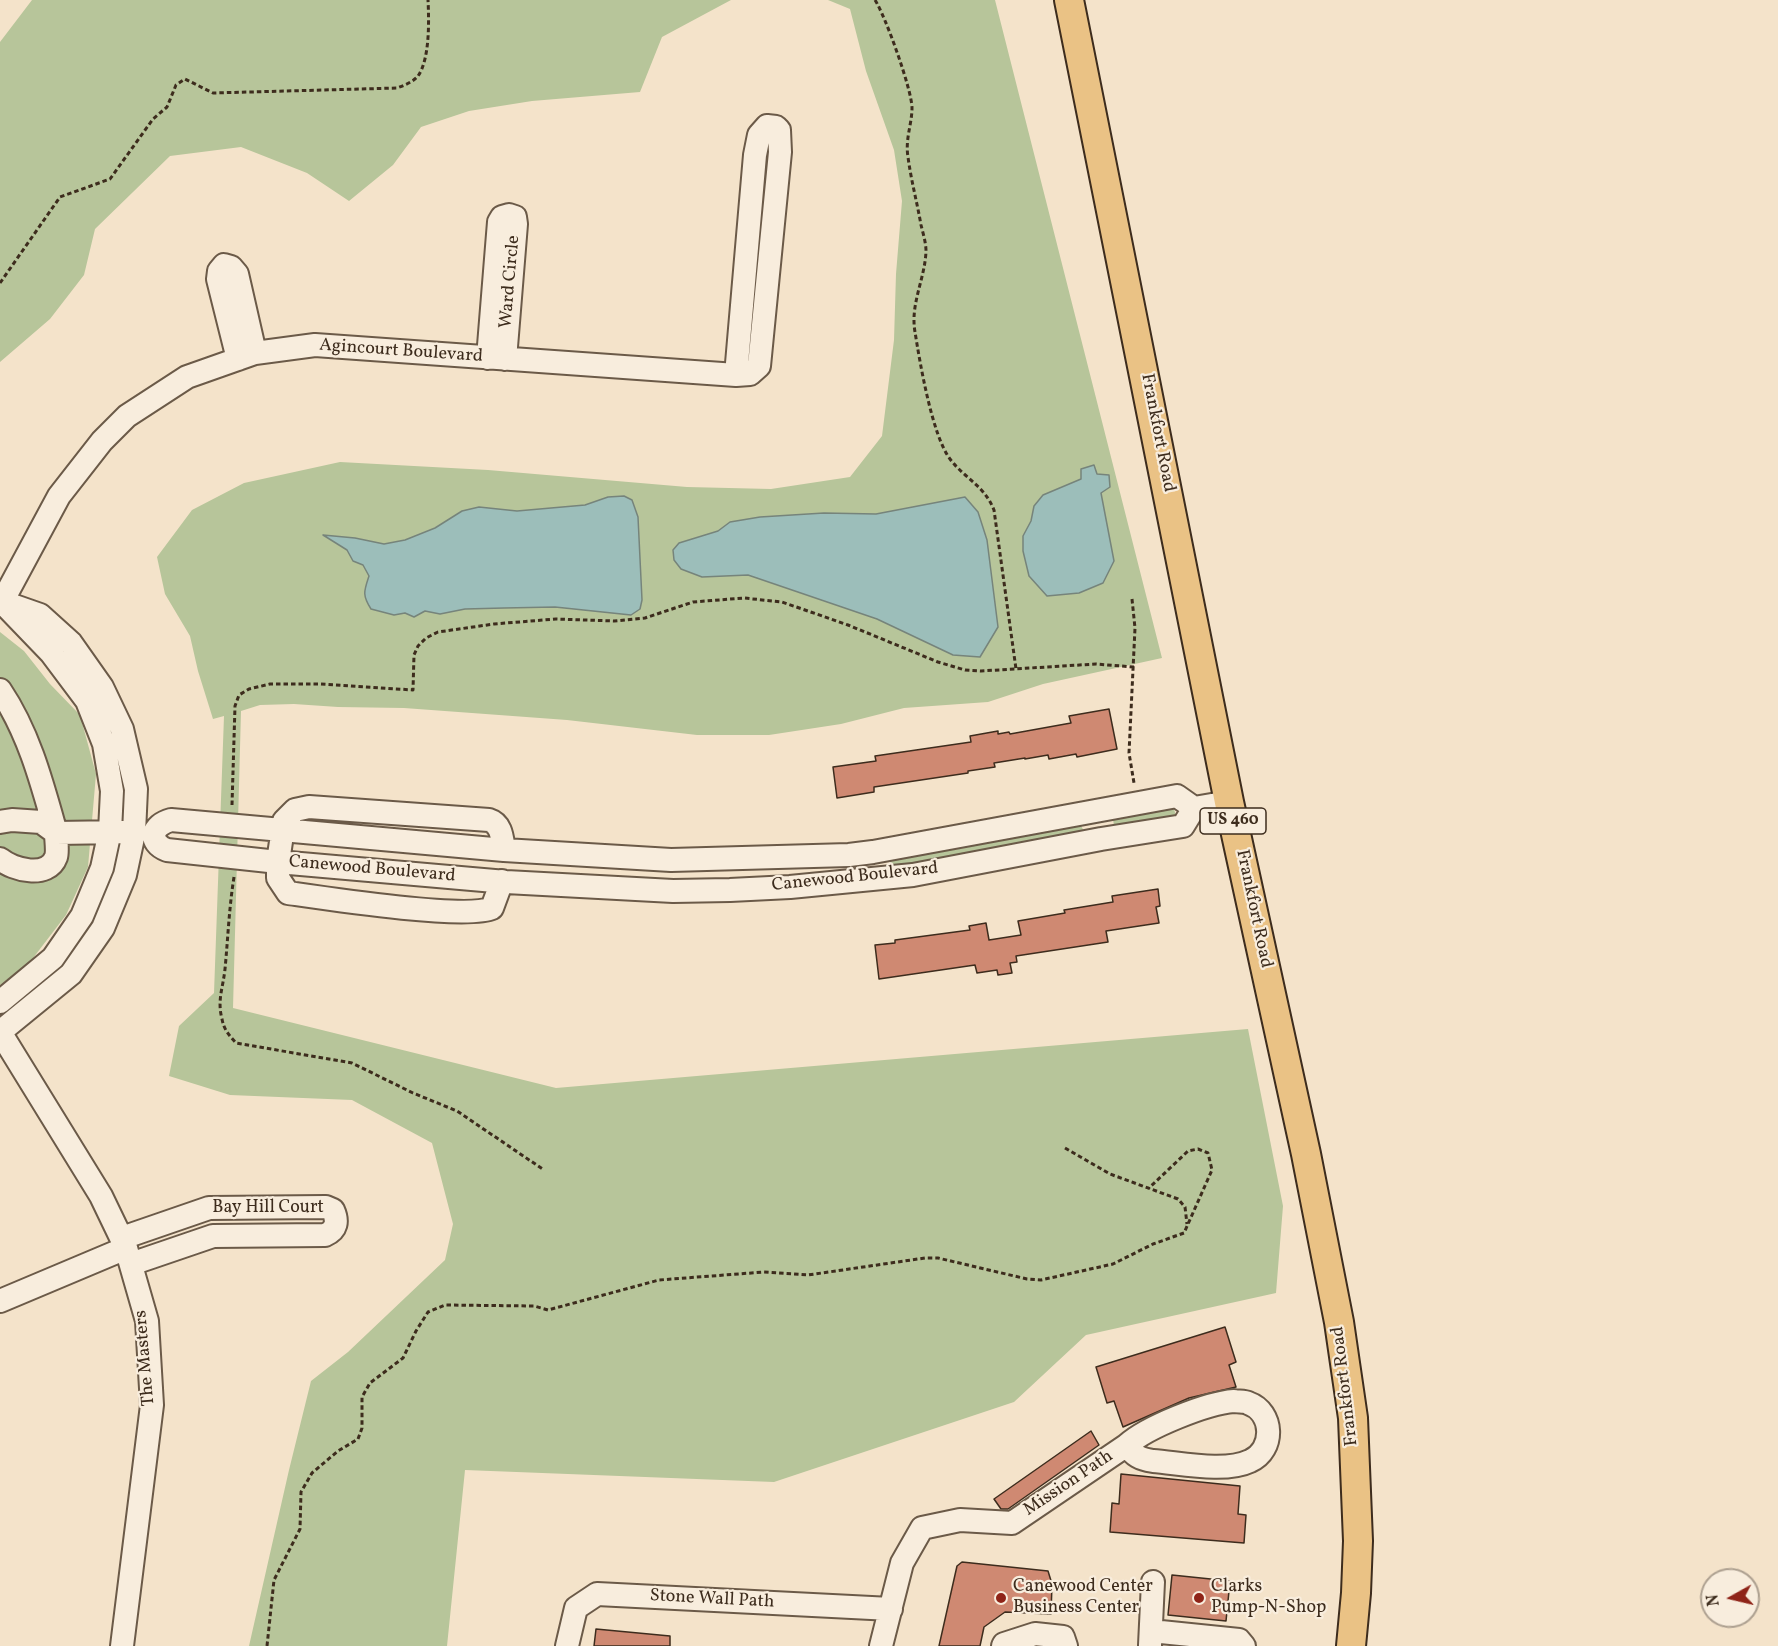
<!DOCTYPE html>
<html>
<head>
<meta charset="utf-8">
<style>
  body { margin:0 }
  #map { position:relative; width:1778px; height:1646px; overflow:hidden; background:#f4e3ca; font-family:Vollkorn,serif }
  canvas { display:block }
  .north { position:absolute; left:1700px; top:1568px; width:60px; height:60px; box-sizing:border-box; background:#f8eddd; border:2px solid #ada090; border-radius:50%; rotate:262deg; font-size:16px; font-weight:700; line-height:24px; text-align:center; color:#3d2c1d }
  .north::after { content:''; display:block; margin:auto; width:21px; height:27px; background:#8f2418; clip-path:polygon(50% 0,100% 100%,50% 72%,0 100%) }
</style>
</head>
<body>
<div id="map">
<canvas width="1778" height="1646"></canvas>
<div class="north">N</div>
</div>
<script>
const ctx = document.querySelector('canvas').getContext('2d');
ctx.lineJoin = 'round';
function paint(path, color) {
  ctx.fillStyle = color;
  ctx.fill(path, 'evenodd');
}
function trace(path, color, width, dash) {
  ctx.strokeStyle = color;
  ctx.lineWidth = width;
  ctx.lineCap = dash ? 'butt' : 'round';
  ctx.setLineDash(dash || []);
  ctx.stroke(path);
}
function drawText(font, color, halo, rows, align = 'center') {
  ctx.font = font + ' Vollkorn,serif';
  ctx.lineWidth = 4.5;
  ctx.setLineDash([]);
  ctx.textBaseline = 'middle';
  ctx.strokeStyle = halo;
  ctx.fillStyle = color;
  for (const [text, x, y, turn = 0] of rows) {
    ctx.save();
    ctx.translate(x, y);
    ctx.rotate((+turn || 0) * Math.PI / 180);
    ctx.textAlign = isNaN(turn) ? turn : align;
    if (halo) ctx.strokeText(text, 0, 0);
    ctx.fillText(text, 0, 0);
    ctx.restore();
  }
}
paint(new Path2D(`
  M 32,0 L 731,0 L 662,37 L 640,92 L 532,101 L 469,111 L 421,127 L 393,165 L 349,201 L 307,173 L 241,147 L 170,156 L 95,229 L 84,275 L 50,319 L 0,362 L 0,42 Z
  M 828,0 L 995,0 L 1162,658 L 1043,684 L 988,702 L 904,708 L 841,724 L 769,735 L 697,735 L 567,720 L 404,708 L 338,707 L 294,704 L 260,705 L 241,711 L 233,1008 L 556,1088 L 1248,1029 L 1283,1206 L 1276,1293 L 1086,1335 L 1014,1402 L 774,1482 L 465,1470 L 447,1646 L 249,1646 L 289,1470 L 311,1381 L 348,1352 L 445,1260 L 453,1224 L 432,1143 L 352,1100 L 230,1095 L 169,1076 L 179,1026 L 214,993 L 224,716 L 213,719 L 198,671 L 190,636 L 165,594 L 157,557 L 192,510 L 244,483 L 340,462 L 488,470 L 687,487 L 771,489 L 850,477 L 882,436 L 894,340 L 896,274 L 902,201 L 894,150 L 866,71 L 850,9 Z
  M 0,632 L 24,651 L 50,684 L 80,715 L 96,774 L 88,867 L 66,915 L 30,962 L 0,985 Z
  M 1172,806 L 1174,809 L 1176,816 L 1114,826 L 1113,819 L 1117,816 Z
  M 1080,824 L 1085,833 L 1060,842 L 892,867 L 890,862 L 892,858 L 959,849 Z`), '#b7c59a');
const water = new Path2D(`
  M 1094,465 L 1097,474 L 1109,475 L 1110,487 L 1101,493 L 1114,561 L 1103,583 L 1079,593 L 1047,596 L 1029,576 L 1023,551 L 1023,536 L 1031,521 L 1034,506 L 1043,495 L 1081,479 L 1081,469 Z
  M 624,496 L 632,500 L 638,517 L 642,600 L 640,609 L 631,615 L 555,607 L 504,608 L 465,609 L 440,614 L 425,611 L 414,617 L 405,613 L 394,615 L 371,609 C 362,595 364,591 369,576 L 363,565 L 353,561 L 347,550 L 323,535 L 355,538 L 384,544 L 405,540 L 435,528 L 462,511 L 479,507 L 517,511 L 585,505 L 608,497 Z
  M 965,497 L 978,512 L 987,540 L 998,627 L 980,657 L 953,655 L 877,619 L 748,575 L 702,577 L 681,569 L 674,560 L 673,550 L 679,543 L 718,531 L 730,522 L 760,517 L 824,513 L 876,514 Z`);
paint(water, '#9cbeba');
trace(water, '#76847b', 1.5);
const building = new Path2D(`
  M 1109,709 L 1117,749 L 1077,757 L 1076,754 L 1049,759 L 1048,755 L 1025,759 L 1025,758 L 994,763 L 995,767 L 968,771 L 968,773 L 874,787 L 874,792 L 837,798 L 833,767 L 876,761 L 875,756 L 971,742 L 970,736 L 998,731 L 998,734 L 1009,732 L 1010,734 L 1071,723 L 1069,716 Z
  M 1158,889 L 1160,906 L 1156,907 L 1159,923 L 1106,931 L 1108,942 L 1016,956 L 1017,962 L 1010,963 L 1012,973 L 998,975 L 997,970 L 977,973 L 975,965 L 879,979 L 875,945 L 895,943 L 895,940 L 970,930 L 969,926 L 986,923 L 989,940 L 1021,935 L 1018,921 L 1065,913 L 1064,910 L 1113,902 L 1112,896 Z
  M 1225,1327 L 1236,1362 L 1229,1365 L 1236,1387 L 1189,1398 L 1123,1427 L 1114,1401 L 1107,1403 L 1096,1367 Z
  M 1091,1431 L 1099,1445 L 1008,1509 L 1001,1509 L 994,1499 Z
  M 1121,1474 L 1240,1486 L 1238,1514 L 1246,1515 L 1244,1543 L 1110,1532 L 1112,1503 L 1119,1504 Z
  M 962,1562 L 1048,1571 L 1052,1584 L 1051,1614 L 1005,1612 L 984,1627 L 980,1646 L 939,1646 L 957,1566 Z
  M 1172,1575 L 1230,1581 L 1226,1621 L 1168,1615 Z
  M 596,1629 L 670,1636 L 670,1646 L 594,1646 Z`);
paint(building, '#cf8972');
trace(building, '#3d2c1d', 1.5);
const minor = new Path2D(`
  M 767,126 L 776,127 L 779,130 L 780,152 L 759,366 L 750,374 L 736,375 L 755,155 L 759,135 Z
  M 488,358 L 499,222 L 502,217 L 509,215 L 515,217 L 516,224 L 505,359
  M 238,359 L 218,279 L 219,271 L 224,265 L 231,267 L 237,274 L 255,353
  M 0,601 L 40,615 L 71,643 L 102,687 L 122,729 L 136,789 L 134,833 L 125,875 L 103,928 L 71,974 L 0,1032
  M 2,602 L 59,496 L 102,441 L 127,416 L 187,377 L 255,353 L 315,345 L 736,375
  M 0,690 C 29,733 42,783 56,833 L 123,832
  M 1194,808 L 1183,826 L 1101,839 L 913,875 L 790,887 L 730,890 L 673,891 L 506,882 L 278,862 L 167,850 C 147,842 152,825 171,820 L 504,850 L 671,860 L 849,855 L 873,852 L 1177,796 L 1194,808 L 1229,802
  M 0,822 L 12,820 L 41,822 L 56,833 C 56,840 58,851 56,857 C 48,879 13,870 0,859
  M 502,881 L 492,908 C 467,920 323,898 288,893 L 278,878 L 278,862 L 284,821 L 295,810 L 309,807 L 489,820 C 502,824 502,839 504,850
  M 0,1002 L 53,958 L 82,916 L 102,868 L 110,831 L 112,791 L 104,744 L 87,701 L 51,653 L 3,603
  M 0,1032 L 101,1196 L 126,1248 L 147,1321 L 152,1405 L 122,1646
  M 122,1238 L 209,1208 L 326,1207 L 333,1210 C 338,1221 337,1230 325,1235 L 213,1236 L 131,1264
  M 0,1301 L 126,1248
  M 1234,1401 C 1238,1402 1244,1401 1248,1403 C 1274,1412 1275,1450 1250,1461 C 1225,1473 1180,1463 1153,1461 C 1140,1459 1134,1456 1127,1445 C 1147,1427 1207,1403 1234,1401 Z
  M 1151,1631 L 1239,1640 L 1244,1646
  M 1150,1645 L 1153,1582
  M 567,1646 L 576,1608 L 597,1594 L 891,1609
  M 881,1646 L 902,1563 L 922,1528 L 960,1520 L 1012,1523 L 1127,1445
  M 1003,1646 L 1004,1644 L 1035,1634 L 1063,1637 L 1066,1646`);
const major = new Path2D(`
  M 1069,0 L 1229,802 L 1306,1154 L 1339,1322 L 1353,1418 L 1358,1541 L 1356,1593 L 1351,1646`);
trace(minor, '#6b5a48', 26);
trace(major, '#3d2c1d', 32);
trace(new Path2D(`
  M 875,0 C 885,15 912,90 912,108 C 912,124 905,139 908,157 C 911,180 917,202 921,225 C 923,233 926,243 926,251 C 925,279 910,304 915,332 C 920,363 932,435 950,459 C 965,479 984,485 994,510 L 1016,669
  M 0,283 L 60,197 L 110,179 L 153,119 L 167,107 L 176,85 L 185,79 L 213,93 L 397,88 C 405,85 413,82 418,76 C 430,59 429,20 428,0
  M 1132,599 L 1135,628 L 1129,753 L 1134,783
  M 232,805 L 235,706 L 239,695 L 249,689 L 270,684 L 321,684 L 413,690 L 414,655 L 418,646 L 426,638 L 438,632 L 494,624 L 556,619 L 614,621 L 645,618 L 693,602 L 744,598 L 782,602 L 848,625 L 938,662 L 965,670 L 981,671 L 1096,664 L 1134,667
  M 234,877 C 229,908 228,938 225,969 C 223,988 217,1000 222,1019 C 224,1030 229,1035 236,1043 L 352,1063 L 413,1093 L 457,1111 L 544,1170
  M 1065,1148 L 1110,1174 L 1178,1199 L 1185,1207 L 1187,1224
  M 267,1646 L 274,1580 L 300,1529 L 301,1492 L 312,1473 L 338,1451 L 358,1439 L 362,1428 L 362,1397 L 370,1383 L 403,1358 L 416,1331 L 428,1312 L 445,1305 L 534,1306 L 548,1310 L 659,1280 L 764,1272 L 808,1275 L 925,1258 L 938,1258 L 1027,1279 L 1041,1280 L 1113,1264 L 1153,1244 L 1184,1233 L 1212,1170 L 1208,1153 L 1198,1149 L 1188,1151 L 1149,1188`), '#3d2c1d', 3, [4.5, 3]);
trace(minor, '#f8eddd', 22);
trace(major, '#eac285', 28);
for (const [x, y, r, color] of [
  [1001,1598,6,"#8f2418"],
  [1199,1598,6,"#8f2418"]
]) {
  const dot = new Path2D();
  dot.arc(x, y, r, 0, 2 * Math.PI);
  ctx.fillStyle = color;
  ctx.fill(dot);
  trace(dot, '#f8eddd', 2);
}
for (const [x, y, w] of [
  [1233,821,66]
]) {
  const box = new Path2D();
  box.roundRect(x - w / 2, y - 13, w, 26, 4.5);
  ctx.fillStyle = '#f8eddd';
  ctx.fill(box);
  trace(box, '#3d2c1d', 1.5);
}
drawText('bold 16px', '#3d2c1d', null, [
  ["US 460",1233,821]
]);
drawText('18px', '#3d2c1d', '#f8eddd', [
  ["Ward Circle",511,282,-85],
  ["Agincourt Boulevard",401,352,4],
  ["Frankfort Road",1157,433,79],
  ["Canewood Boulevard",372,870,5],
  ["Canewood Boulevard",855,878,-6],
  ["Frankfort Road",1253,909,78],
  ["Bay Hill Court",268,1209],
  ["The Masters",146,1358,-95],
  ["Frankfort Road",1346,1386,-97],
  ["Mission Path",1069,1484,-34],
  ["Stone Wall Path",712,1600,3]
]);
drawText('18px', '#3d2c1d', '#f8eddd', [
  ["Canewood Center",1013,1588],
  ["Business Center",1013,1609],
  ["Clarks",1211,1588],
  ["Pump-N-Shop",1211,1609]
], 'left');
</script>
</body>
</html>
